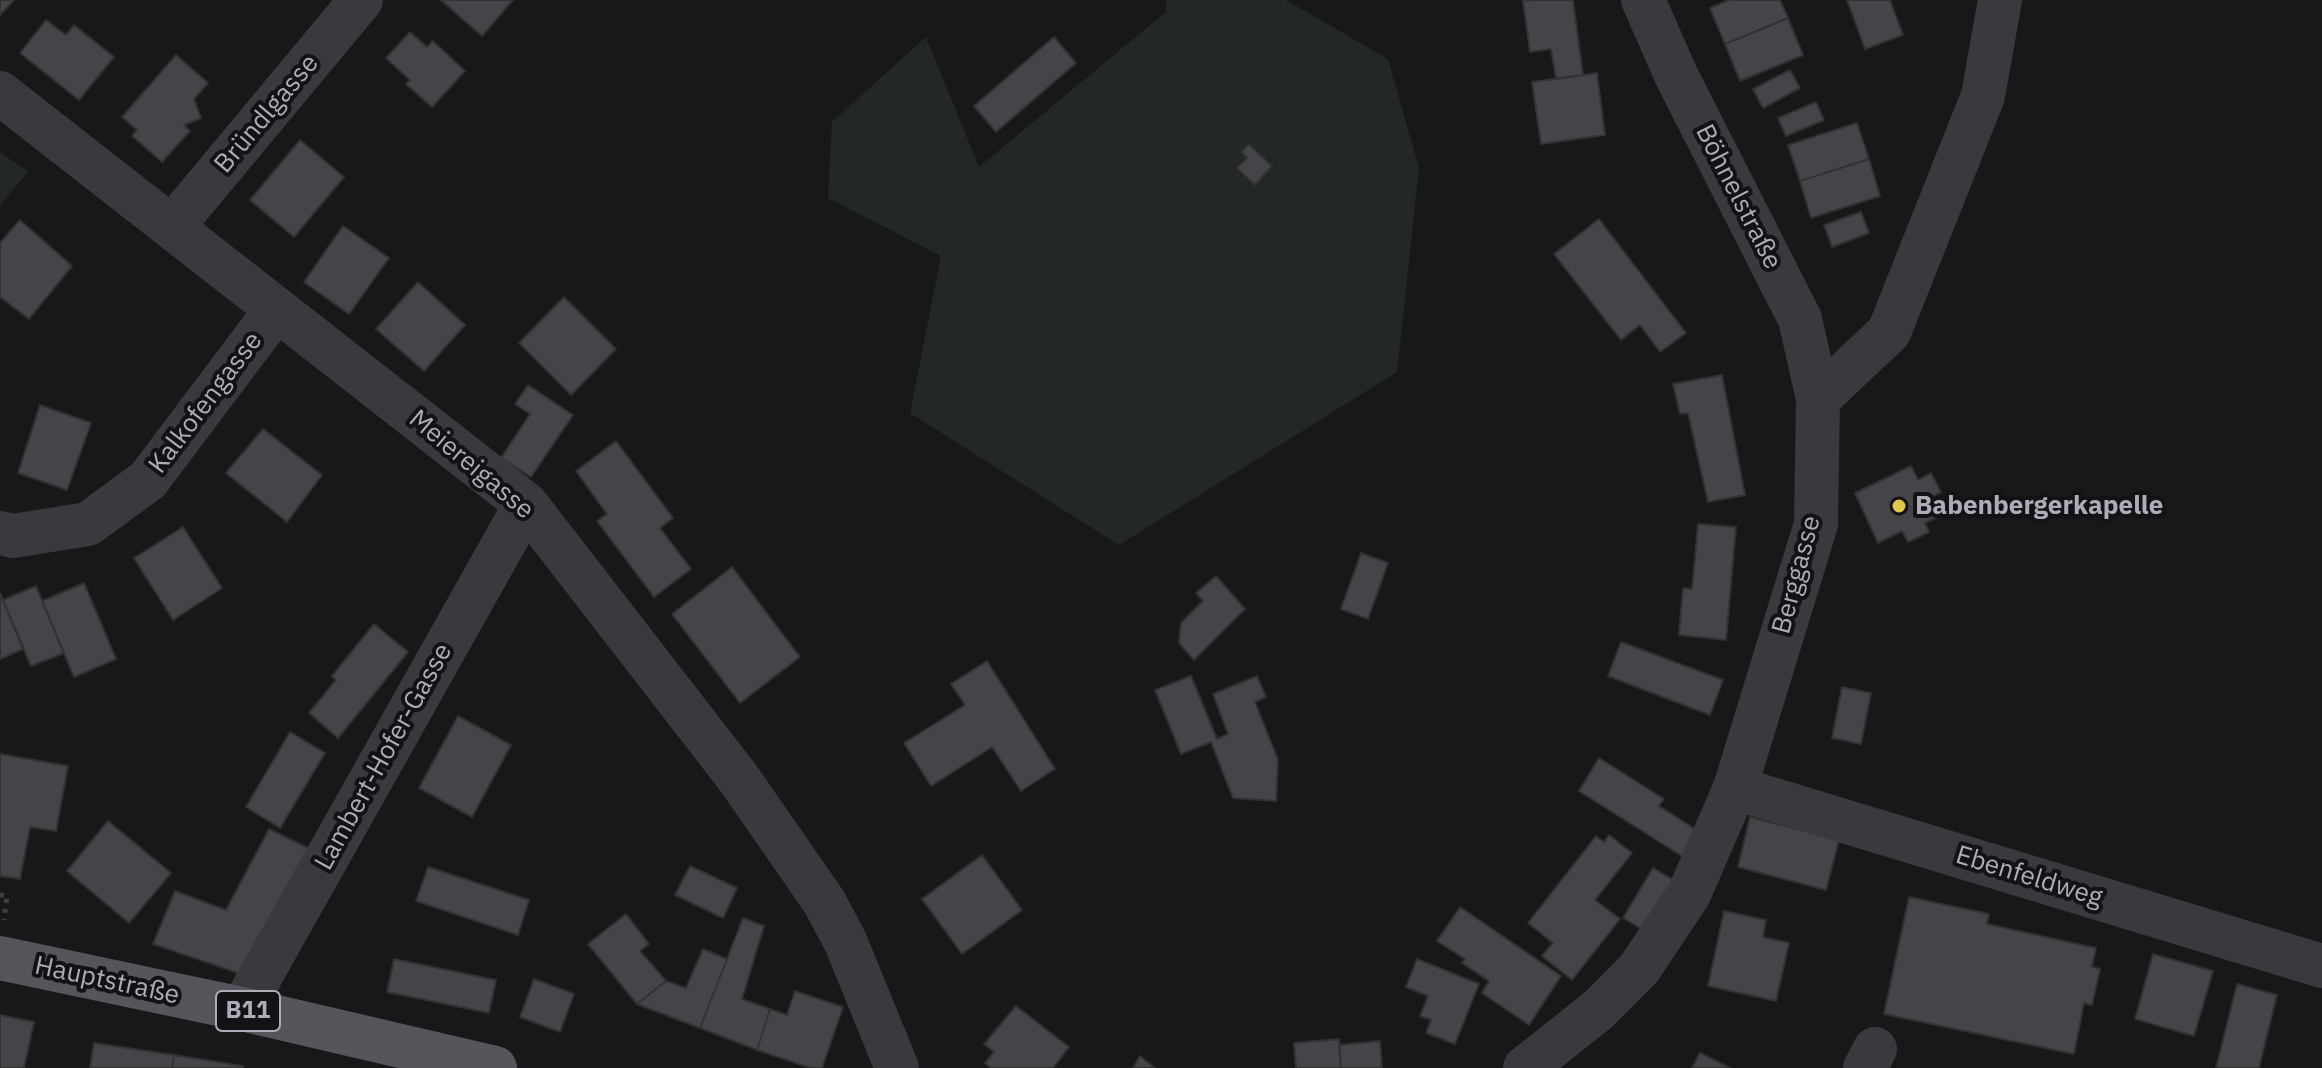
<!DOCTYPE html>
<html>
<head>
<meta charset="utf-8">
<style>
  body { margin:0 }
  canvas { display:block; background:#181719 }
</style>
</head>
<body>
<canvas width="2322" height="1068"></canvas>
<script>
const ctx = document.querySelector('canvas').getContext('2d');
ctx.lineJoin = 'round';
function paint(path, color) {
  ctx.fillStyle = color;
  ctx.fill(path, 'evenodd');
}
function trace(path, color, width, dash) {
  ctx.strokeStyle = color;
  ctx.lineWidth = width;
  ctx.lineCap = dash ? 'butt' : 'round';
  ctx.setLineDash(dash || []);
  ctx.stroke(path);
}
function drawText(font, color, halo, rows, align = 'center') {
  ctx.font = font + ' "IBM Plex Sans",sans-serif';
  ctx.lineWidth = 8;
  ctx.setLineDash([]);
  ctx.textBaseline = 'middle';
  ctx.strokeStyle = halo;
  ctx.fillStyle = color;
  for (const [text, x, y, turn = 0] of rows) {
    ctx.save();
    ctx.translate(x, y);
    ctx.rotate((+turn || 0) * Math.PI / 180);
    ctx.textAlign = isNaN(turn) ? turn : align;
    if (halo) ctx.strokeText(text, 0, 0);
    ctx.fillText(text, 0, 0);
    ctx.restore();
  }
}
paint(new Path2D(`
  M 1166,0 L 1286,0 L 1388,59 L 1419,168 L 1397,372 L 1119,545 L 910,413 L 941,256 L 828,198 L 832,122 L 926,37 L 979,167 L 1166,12 Z
  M 0,152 L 28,172 L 0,205 Z`), '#222924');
const building = new Path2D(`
  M 0,0 L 14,0 L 0,15 Z
  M 441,0 L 513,0 L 482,36 Z
  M 1533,0 L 1573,0 L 1583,75 L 1556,79 L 1551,49 L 1530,52 L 1523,1 Z
  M 1729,0 L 1780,0 L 1788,18 L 1725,44 L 1710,8 Z
  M 1847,0 L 1890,0 L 1903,35 L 1865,49 Z
  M 1788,18 L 1803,55 L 1740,81 L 1725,44 Z
  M 46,20 L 66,35 L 74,25 L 114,57 L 79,100 L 20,53 Z
  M 410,32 L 427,47 L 433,41 L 465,71 L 432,107 L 406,84 L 410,80 L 386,58 Z
  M 1054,37 L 1076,63 L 996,132 L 974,106 Z
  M 176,55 L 208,83 L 194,99 L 201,118 L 184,125 L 190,131 L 162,162 L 132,136 L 137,130 L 122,117 Z
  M 1790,70 L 1800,88 L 1763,108 L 1753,89 Z
  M 1597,73 L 1605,135 L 1541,144 L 1532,82 Z
  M 1816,102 L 1824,120 L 1786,136 L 1778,118 Z
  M 1857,123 L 1869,159 L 1800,181 L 1788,145 Z
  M 300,140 L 344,177 L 294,237 L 250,200 Z
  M 1249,144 L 1272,166 L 1255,185 L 1237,168 L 1247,158 L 1241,152 Z
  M 1869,159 L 1880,196 L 1811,218 L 1800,181 Z
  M 1861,212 L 1869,233 L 1832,247 L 1824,225 Z
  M 1599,219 L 1686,333 L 1660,352 L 1640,325 L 1621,340 L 1554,254 Z
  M 20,220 L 72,266 L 29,319 L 0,297 L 0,243 Z
  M 343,226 L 389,258 L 349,314 L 304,282 Z
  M 418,282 L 465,325 L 424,371 L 376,329 Z
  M 564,297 L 616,349 L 571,395 L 519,343 Z
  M 1722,375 L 1745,495 L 1708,502 L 1688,413 L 1680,414 L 1673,384 Z
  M 528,385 L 573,415 L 531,477 L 501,458 L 530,414 L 515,404 Z
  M 40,405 L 91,423 L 67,490 L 18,473 Z
  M 263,429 L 322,475 L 287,522 L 226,473 Z
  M 616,441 L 673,518 L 660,528 L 691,569 L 654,597 L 597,521 L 607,514 L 576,471 Z
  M 1911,466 L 1918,480 L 1931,473 L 1941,492 L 1932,497 L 1941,515 L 1925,523 L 1929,532 L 1908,542 L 1902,531 L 1878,543 L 1855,493 Z
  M 1698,524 L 1736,527 L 1726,640 L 1679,635 L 1683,588 L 1692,589 Z
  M 183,527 L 222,588 L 173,620 L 134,558 Z
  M 1361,553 L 1388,563 L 1368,619 L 1341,609 Z
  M 732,567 L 800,657 L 740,703 L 672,614 Z
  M 1216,576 L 1245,609 L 1194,660 L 1179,643 L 1181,623 L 1203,601 L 1196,593 Z
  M 84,583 L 116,659 L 74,677 L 42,601 Z
  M 36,586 L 64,653 L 31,666 L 3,600 Z
  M 0,593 L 23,649 L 0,659 Z
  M 374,624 L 408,652 L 338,738 L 309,713 L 336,680 L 332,676 Z
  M 1621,642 L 1723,680 L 1710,715 L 1608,676 Z
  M 987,661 L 1055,769 L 1021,791 L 992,747 L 931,786 L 904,743 L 965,705 L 951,684 Z
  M 1191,676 L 1217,739 L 1228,734 L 1213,694 L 1257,676 L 1266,697 L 1255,702 L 1278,760 L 1276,801 L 1233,798 L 1211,742 L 1181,754 L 1155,690 Z
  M 1842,687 L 1871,693 L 1861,744 L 1832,738 Z
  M 458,716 L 511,745 L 472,817 L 419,788 Z
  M 290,732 L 325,753 L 280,828 L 246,807 Z
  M 0,754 L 68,766 L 56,831 L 30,827 L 20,879 L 0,876 Z
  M 1599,758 L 1664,799 L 1659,806 L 1704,835 L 1688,860 L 1579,791 Z
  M 1750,817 L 1839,840 L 1826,890 L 1738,867 Z
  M 108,821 L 171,873 L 129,923 L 67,871 Z
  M 269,829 L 316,852 L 253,978 L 153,944 L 175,891 L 226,910 Z
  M 1609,835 L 1632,853 L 1595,900 L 1620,919 L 1572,980 L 1542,956 L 1553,943 L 1528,923 L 1596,836 L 1604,842 Z
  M 982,855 L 1022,910 L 962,954 L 922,899 Z
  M 690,866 L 737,888 L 723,918 L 675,895 Z
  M 428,867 L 529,900 L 518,935 L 416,901 Z
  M 1653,868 L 1675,881 L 1645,931 L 1623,918 Z
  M 1909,897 L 1989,914 L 1987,924 L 2096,948 L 2092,967 L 2100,969 L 2092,1005 L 2084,1003 L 2074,1054 L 1884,1014 Z
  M 1460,907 L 1561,976 L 1529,1025 L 1482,993 L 1489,981 L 1462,963 L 1465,959 L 1437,941 Z
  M 1724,911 L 1766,920 L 1763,937 L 1789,943 L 1776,1001 L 1708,986 Z
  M 626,914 L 649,944 L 640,951 L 666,981 L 637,1004 L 588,944 Z
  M 743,918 L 764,926 L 742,999 L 770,1009 L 757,1050 L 700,1028 Z
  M 703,949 L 727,959 L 700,1028 L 637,1004 L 666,981 L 686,988 Z
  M 2153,954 L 2213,971 L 2194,1036 L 2135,1019 Z
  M 394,959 L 496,980 L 489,1013 L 387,992 Z
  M 1417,959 L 1479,984 L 1455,1044 L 1426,1033 L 1431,1020 L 1420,1016 L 1428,996 L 1406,987 Z
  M 534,979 L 574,994 L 560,1032 L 520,1017 Z
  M 2237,984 L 2277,995 L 2259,1068 L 2216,1068 Z
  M 795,991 L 843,1007 L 822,1068 L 811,1068 L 757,1050 L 770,1009 L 787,1015 Z
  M 1016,1006 L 1069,1047 L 1053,1068 L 991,1068 L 985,1063 L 994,1052 L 984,1044 Z
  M 0,1015 L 34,1022 L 24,1068 L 0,1068 Z
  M 1339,1039 L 1341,1068 L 1296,1068 L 1294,1043 Z
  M 1380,1041 L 1382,1068 L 1341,1068 L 1339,1045 Z
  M 94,1043 L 174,1055 L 172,1068 L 90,1068 Z
  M 1700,1053 L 1730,1068 L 1692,1068 Z
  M 174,1055 L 243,1066 L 243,1068 L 172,1068 Z
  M 1140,1056 L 1155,1068 L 1133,1068 Z`);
paint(building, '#454549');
trace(building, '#323235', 2);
trace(new Path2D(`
  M 0,895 L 7,896 L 4,920`), '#3f4045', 5, [4, 6]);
trace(new Path2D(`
  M 0,93 L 526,504 L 739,779 L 825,903 L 846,943 L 897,1068
  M 172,227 L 361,0
  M 1818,399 L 1889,332 L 1983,96 L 2000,0
  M 0,533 L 13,536 L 88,524 L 148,480 L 276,310
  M 1735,788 L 2322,966
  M 242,1009 L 526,504
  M 1525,1068 L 1598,1010 L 1639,969 L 1689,894 L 1735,788 L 1816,524 L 1818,399 L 1800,319 L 1676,75 L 1643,0
  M 1865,1068 L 1875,1049`), '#39393e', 44);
trace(new Path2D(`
  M 0,958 L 242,1009 L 495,1068`), '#55565c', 44);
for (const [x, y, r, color] of [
  [1899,506,8,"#e0c649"]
]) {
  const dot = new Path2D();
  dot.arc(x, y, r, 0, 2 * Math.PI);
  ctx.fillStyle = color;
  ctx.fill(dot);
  trace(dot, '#131214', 3);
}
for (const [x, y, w] of [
  [248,1011,64]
]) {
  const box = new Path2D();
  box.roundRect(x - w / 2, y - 20, w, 40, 6);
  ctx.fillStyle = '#131214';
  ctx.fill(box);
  trace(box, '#abadb8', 2);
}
drawText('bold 24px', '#abadb8', null, [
  ["B11",248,1011]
]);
drawText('26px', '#abadb8', '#131214', [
  ["Bründlgasse",267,114,-50],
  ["Böhnelstraße",1738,197,63],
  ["Kalkofengasse",206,403,-53],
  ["Meiereigasse",471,465,40],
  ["Berggasse",1797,575,-75],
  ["Lambert-Hofer-Gasse",384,757,-61],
  ["Ebenfeldweg",2029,877,17],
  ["Hauptstraße",107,981,12]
]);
drawText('bold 26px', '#abadb8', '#131214', [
  ["Babenbergerkapelle",1915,506]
], 'left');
</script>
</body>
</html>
